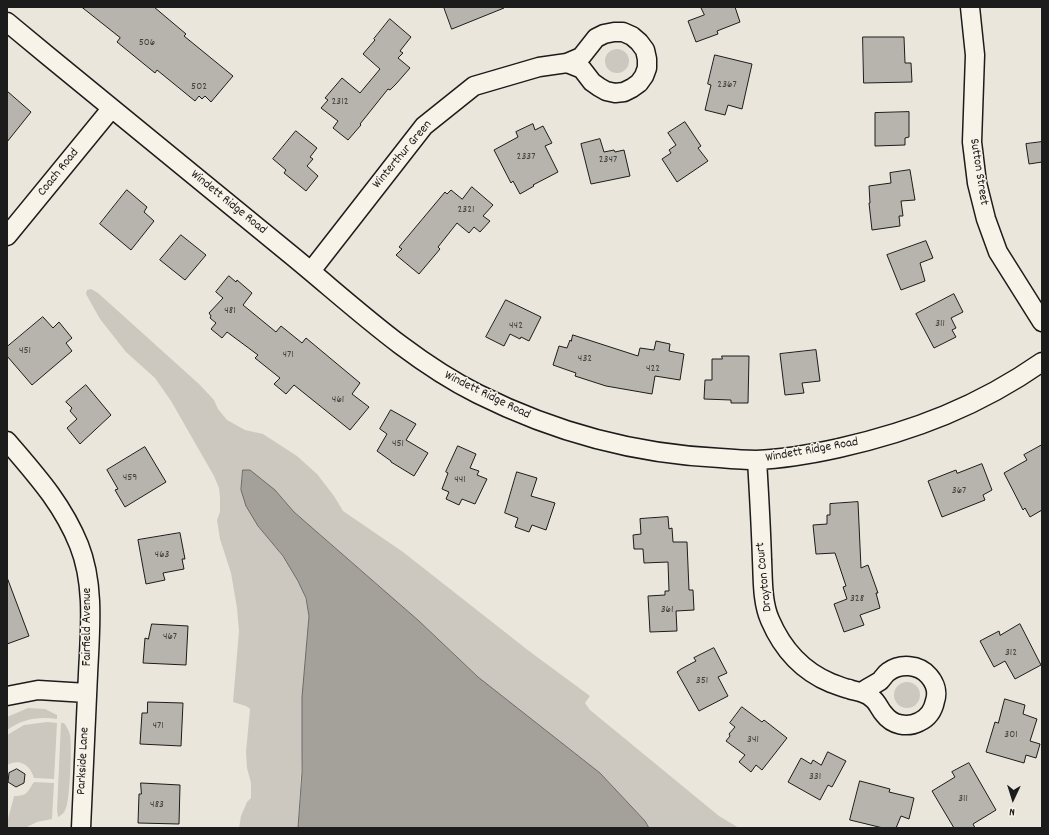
<!DOCTYPE html>
<html>
<head>
<meta charset="utf-8">
<style>
  body { margin:0 }
  #map { position:relative; width:1049px; height:835px; overflow:hidden; background:#eae6dc; font-family:Dekko,sans-serif }
  canvas { display:block }
  .frame { position:absolute; inset:0; border:8px solid #1c1c1c; pointer-events:none }
  .north { position:absolute; left:993px; top:779px; width:40px; height:40px; -webkit-text-stroke:3px #f7f3e8; paint-order:stroke; rotate:184deg; font-size:11px; font-weight:700; line-height:16px; text-align:center; color:#1c1c1c }
  .north::after { content:''; display:block; margin:auto; width:14px; height:18px; background:#1c1c1c; clip-path:polygon(50% 0,100% 100%,50% 72%,0 100%) }
</style>
</head>
<body>
<div id="map">
<canvas width="1049" height="835"></canvas>
<div class="frame"></div>
<div class="north">N</div>
</div>
<script>
const ctx = document.querySelector('canvas').getContext('2d');
ctx.lineJoin = 'round';
function paint(path, color) {
  ctx.fillStyle = color;
  ctx.fill(path, 'evenodd');
}
function trace(path, color, width, dash) {
  ctx.strokeStyle = color;
  ctx.lineWidth = width;
  ctx.lineCap = dash ? 'butt' : 'round';
  ctx.setLineDash(dash || []);
  ctx.stroke(path);
}
function drawText(font, color, halo, rows, align = 'center') {
  ctx.font = font + ' Dekko,sans-serif';
  ctx.lineWidth = 3;
  ctx.setLineDash([]);
  ctx.textBaseline = 'middle';
  ctx.strokeStyle = halo;
  ctx.fillStyle = color;
  for (const [text, x, y, turn = 0] of rows) {
    ctx.save();
    ctx.translate(x, y);
    ctx.rotate((+turn || 0) * Math.PI / 180);
    ctx.textAlign = isNaN(turn) ? turn : align;
    if (halo) ctx.strokeText(text, 0, 0);
    ctx.fillText(text, 0, 0);
    ctx.restore();
  }
}
paint(new Path2D(`
  M605 61a12 12 0 1 1 24 0a12 12 0 1 1-24 0Z
  M 91,289 L 98,293 L 199,384 L 214,400 L 218,409 L 227,420 L 245,430 L 263,434 L 297,456 L 317,474 L 334,496 L 343,511 L 403,552 L 529,651 L 590,696 L 585,703 L 590,710 L 719,816 L 739,828 L 649,828 L 645,821 L 600,773 L 478,677 L 419,621 L 294,512 L 275,490 L 258,526 C 276,548 296,570 305,597 C 307,603 308,610 309,616 L 298,828 L 239,828 L 241,816 L 247,802 L 251,798 L 251,783 L 247,768 L 246,752 L 250,709 L 246,706 L 233,702 L 239,631 L 237,608 L 231,573 L 220,539 L 217,520 L 220,512 L 220,498 L 219,488 L 214,476 L 171,401 L 155,378 L 126,352 L 100,319 L 86,294 L 87,290 Z
  M894 695a13 13 0 1 1 26 0a13 13 0 1 1-26 0Z
  M 28,708 L 45,709 L 57,715 L 57,719 C 39,716 22,719 7,730 L 7,717 Z
  M 47,722 L 57,723 L 54,779 L 34,778 C 30,765 20,758 7,765 L 7,735 L 24,725 Z
  M 61,723 L 64,723 C 67,727 69,731 70,735 C 72,745 70,799 66,808 C 65,812 62,815 58,817 L 57,810 Z
  M 34,782 L 54,783 L 52,819 L 37,822 L 25,828 L 7,828 C 7,817 12,807 14,796 C 28,796 27,792 34,782 Z`), '#ccc8c0');
const water = new Path2D(`
  M 243,470 L 250,470 L 275,490 L 294,512 L 419,621 L 478,677 L 600,773 L 645,821 L 649,828 L 298,828 L 302,772 L 302,697 L 309,616 L 306,598 L 298,581 L 283,556 L 258,526 L 246,506 L 241,490 Z`);
paint(water, '#a3a19a');
trace(water, '#6d6c68', 1);
const building = new Path2D(`
  M 82,7 L 154,7 L 186,34 L 184,36 L 233,76 L 211,102 L 205,96 L 202,99 L 199,96 L 195,101 L 157,70 L 155,73 L 117,42 L 120,38 Z
  M 444,7 L 503,7 L 504,8 L 452,29 Z
  M 701,7 L 735,7 L 740,22 L 717,31 L 718,34 L 696,42 L 688,21 L 704,15 Z
  M 390,19 L 411,37 L 400,51 L 403,53 L 398,58 L 410,68 L 396,84 L 390,90 L 388,89 L 360,124 L 361,125 L 348,140 L 333,128 L 338,121 L 321,108 L 328,100 L 325,98 L 342,78 L 360,93 L 380,69 L 363,54 L 375,40 L 374,39 Z
  M 863,37 L 904,37 L 905,63 L 911,63 L 912,82 L 864,83 Z
  M 715,55 L 752,64 L 742,109 L 728,105 L 725,115 L 705,110 L 711,85 L 708,84 Z
  M 7,91 L 31,112 L 7,142 Z
  M 909,112 L 909,137 L 905,138 L 905,145 L 875,146 L 875,113 Z
  M 685,122 L 701,146 L 698,148 L 708,161 L 677,182 L 662,159 L 671,153 L 669,150 L 676,145 L 668,133 Z
  M 533,124 L 535,130 L 543,126 L 552,143 L 545,146 L 558,172 L 533,185 L 534,186 L 520,194 L 513,181 L 511,183 L 494,150 L 518,137 L 516,132 Z
  M 296,131 L 317,148 L 310,157 L 313,159 L 307,166 L 318,176 L 306,191 L 284,173 L 286,170 L 273,159 Z
  M 600,139 L 604,152 L 614,150 L 615,152 L 624,150 L 630,176 L 591,184 L 581,144 Z
  M 1042,142 L 1042,162 L 1029,164 L 1026,144 Z
  M 910,170 L 915,200 L 901,201 L 903,216 L 899,216 L 900,226 L 872,230 L 869,203 L 870,203 L 869,186 L 891,183 L 890,173 Z
  M 472,187 L 493,205 L 483,216 L 490,221 L 480,232 L 474,227 L 469,233 L 457,223 L 438,247 L 440,249 L 419,274 L 396,255 L 402,249 L 399,247 L 445,192 L 447,194 L 451,190 L 462,199 Z
  M 127,190 L 147,207 L 144,212 L 154,221 L 131,250 L 100,224 Z
  M 181,235 L 206,255 L 185,280 L 160,260 Z
  M 926,241 L 933,258 L 920,263 L 925,281 L 901,290 L 887,255 Z
  M 229,276 L 236,282 L 237,280 L 252,293 L 243,305 L 276,332 L 281,326 L 302,343 L 306,338 L 360,383 L 352,394 L 369,407 L 350,430 L 294,385 L 286,394 L 274,384 L 280,378 L 255,358 L 258,355 L 227,332 L 222,338 L 211,329 L 216,323 L 210,318 L 211,316 L 209,313 L 223,298 L 216,292 Z
  M 954,294 L 963,312 L 951,318 L 956,328 L 952,330 L 956,337 L 934,348 L 916,314 Z
  M 506,300 L 541,317 L 529,341 L 521,337 L 520,339 L 510,334 L 504,346 L 486,337 Z
  M 43,317 L 53,328 L 59,322 L 72,338 L 66,343 L 72,351 L 32,385 L 7,356 L 7,347 Z
  M 573,335 L 638,356 L 640,348 L 654,350 L 656,341 L 670,344 L 669,351 L 684,354 L 680,380 L 655,376 L 652,394 L 606,386 L 575,376 L 576,373 L 553,365 L 559,346 L 567,348 L 570,340 L 571,341 Z
  M 816,350 L 820,381 L 802,383 L 804,393 L 785,395 L 780,354 Z
  M 722,356 L 749,356 L 748,403 L 731,403 L 731,400 L 704,399 L 705,380 L 712,380 L 712,359 L 722,359 Z
  M 86,385 L 111,415 L 80,444 L 67,428 L 77,419 L 70,411 L 72,408 L 66,402 Z
  M 391,410 L 416,424 L 406,440 L 428,453 L 414,476 L 391,462 L 391,461 L 377,451 L 387,434 L 380,429 Z
  M 1042,445 L 1042,510 L 1030,517 L 1025,508 L 1023,510 L 1004,473 L 1027,460 L 1024,455 Z
  M 458,446 L 476,454 L 470,468 L 479,471 L 477,475 L 487,479 L 475,504 L 462,499 L 459,505 L 446,499 L 449,492 L 442,489 L 448,473 L 446,472 Z
  M 145,447 L 166,482 L 125,507 L 115,490 L 118,489 L 107,470 Z
  M 982,464 L 992,490 L 983,495 L 985,500 L 942,517 L 928,481 L 956,470 L 957,473 Z
  M 517,472 L 537,478 L 531,496 L 555,503 L 546,530 L 532,525 L 529,532 L 515,527 L 518,518 L 505,513 Z
  M 858,502 L 861,568 L 868,565 L 878,593 L 876,593 L 880,608 L 860,615 L 864,625 L 844,632 L 834,604 L 847,599 L 843,587 L 846,586 L 835,553 L 816,554 L 813,525 L 827,524 L 827,515 L 830,515 L 830,504 Z
  M 668,517 L 669,529 L 672,528 L 673,542 L 687,542 L 689,590 L 693,590 L 694,610 L 676,611 L 677,631 L 650,632 L 648,596 L 665,595 L 665,591 L 669,591 L 668,562 L 644,563 L 643,549 L 634,549 L 633,535 L 641,534 L 640,519 Z
  M 180,533 L 185,559 L 182,559 L 184,569 L 163,573 L 165,580 L 146,584 L 138,540 Z
  M 8,580 L 29,636 L 7,644 L 7,581 Z
  M 152,624 L 188,626 L 186,665 L 143,663 L 145,638 L 148,639 Z
  M 1020,624 L 1041,665 L 1015,679 L 1005,661 L 994,667 L 980,641 L 999,631 L 1000,635 Z
  M 714,648 L 727,673 L 718,677 L 728,696 L 699,711 L 677,672 L 681,669 L 696,661 L 694,658 Z
  M 1005,699 L 1025,705 L 1023,714 L 1037,719 L 1030,741 L 1040,744 L 1036,758 L 1026,755 L 1024,763 L 986,752 L 995,722 L 998,723 Z
  M 148,702 L 183,703 L 181,746 L 140,744 L 142,713 L 147,713 Z
  M 742,707 L 762,722 L 764,720 L 787,738 L 762,770 L 756,765 L 751,772 L 739,762 L 745,755 L 726,741 L 730,736 L 729,734 L 735,727 L 730,723 Z
  M 828,752 L 846,761 L 832,787 L 828,785 L 820,800 L 788,782 L 801,758 L 811,764 L 813,760 L 821,765 Z
  M 969,763 L 996,810 L 973,824 L 975,828 L 954,828 L 932,791 L 955,777 L 952,772 Z
  M 17,769 L 25,774 L 24,783 L 16,787 L 8,782 L 9,773 Z
  M 860,781 L 890,789 L 889,792 L 914,798 L 909,819 L 901,816 L 896,828 L 883,828 L 850,820 Z
  M 141,783 L 180,785 L 179,824 L 138,823 L 139,794 L 141,794 Z`);
paint(building, '#b6b4ac');
trace(building, '#1c1c1c', 1);
const street = new Path2D(`
  M 970,7 L 975,55 L 972,142 L 977,183 L 986,219 L 998,252 L 1042,322
  M 7,22 C 101,100 196,177 290,254 C 350,303 408,359 478,394 C 554,432 635,454 720,458 C 732,459 744,460 756,460 C 783,459 812,454 839,448 C 914,431 979,406 1042,362
  M 7,236 L 111,109
  M 311,271 L 424,126 L 474,86 L 539,67 L 567,63 L 581,57 L 596,38 L 604,34 L 614,32 L 623,32 L 632,36 L 639,42 L 645,50 L 647,59 L 647,68 L 644,76 L 639,83 L 632,88 L 624,92 L 615,93 L 606,91 L 599,87 L 592,82 L 582,69 L 567,63
  M 7,441 C 36,475 62,503 79,545 C 95,585 90,631 88,674 C 86,725 83,777 81,828
  M 757,460 C 759,493 761,527 762,560 C 763,579 762,602 770,620 C 782,648 802,671 831,683 C 837,685 843,688 849,689 C 853,691 859,691 863,693 C 866,694 871,697 873,699 C 878,703 880,710 884,714 C 892,725 907,728 919,722 C 928,718 933,711 935,701 C 938,692 935,683 929,676 C 919,664 900,663 888,672 C 885,674 883,678 880,681 C 874,685 867,688 862,692
  M 7,696 L 38,690 L 87,693`);
trace(street, '#1c1c1c', 21);
trace(street, '#f7f3e8', 18);
drawText('11px', '#424240', null, [
  ["506",147,43],
  ["2367",727,85],
  ["502",199,87],
  ["2312",340,102],
  ["2337",526,157],
  ["2347",608,160],
  ["2321",466,210],
  ["481",230,311],
  ["311",940,324],
  ["442",516,326],
  ["451",25,351],
  ["471",288,355],
  ["432",585,359],
  ["422",653,369],
  ["461",338,400],
  ["451",398,444],
  ["459",130,478],
  ["441",460,480],
  ["367",959,491],
  ["463",162,555],
  ["328",857,599],
  ["361",667,610],
  ["467",170,637],
  ["312",1011,653],
  ["351",702,681],
  ["471",158,726],
  ["301",1011,735],
  ["341",753,740],
  ["331",815,777],
  ["311",963,799],
  ["483",157,805]
]);
drawText('13px', '#1c1c1c', '#f7f3e8', [
  ["Winterthur Green",403,155,-50],
  ["Sutton Street",978,172,81],
  ["Coach Road",59,173,-51],
  ["Windett Ridge Road",228,203,39],
  ["Windett Ridge Road",487,396,26],
  ["Windett Ridge Road",812,451,-10],
  ["Drayton Court",765,577,-96],
  ["Fairfield Avenue",88,627,-90],
  ["Parkside Lane",84,761,-87]
]);
</script>
</body>
</html>
